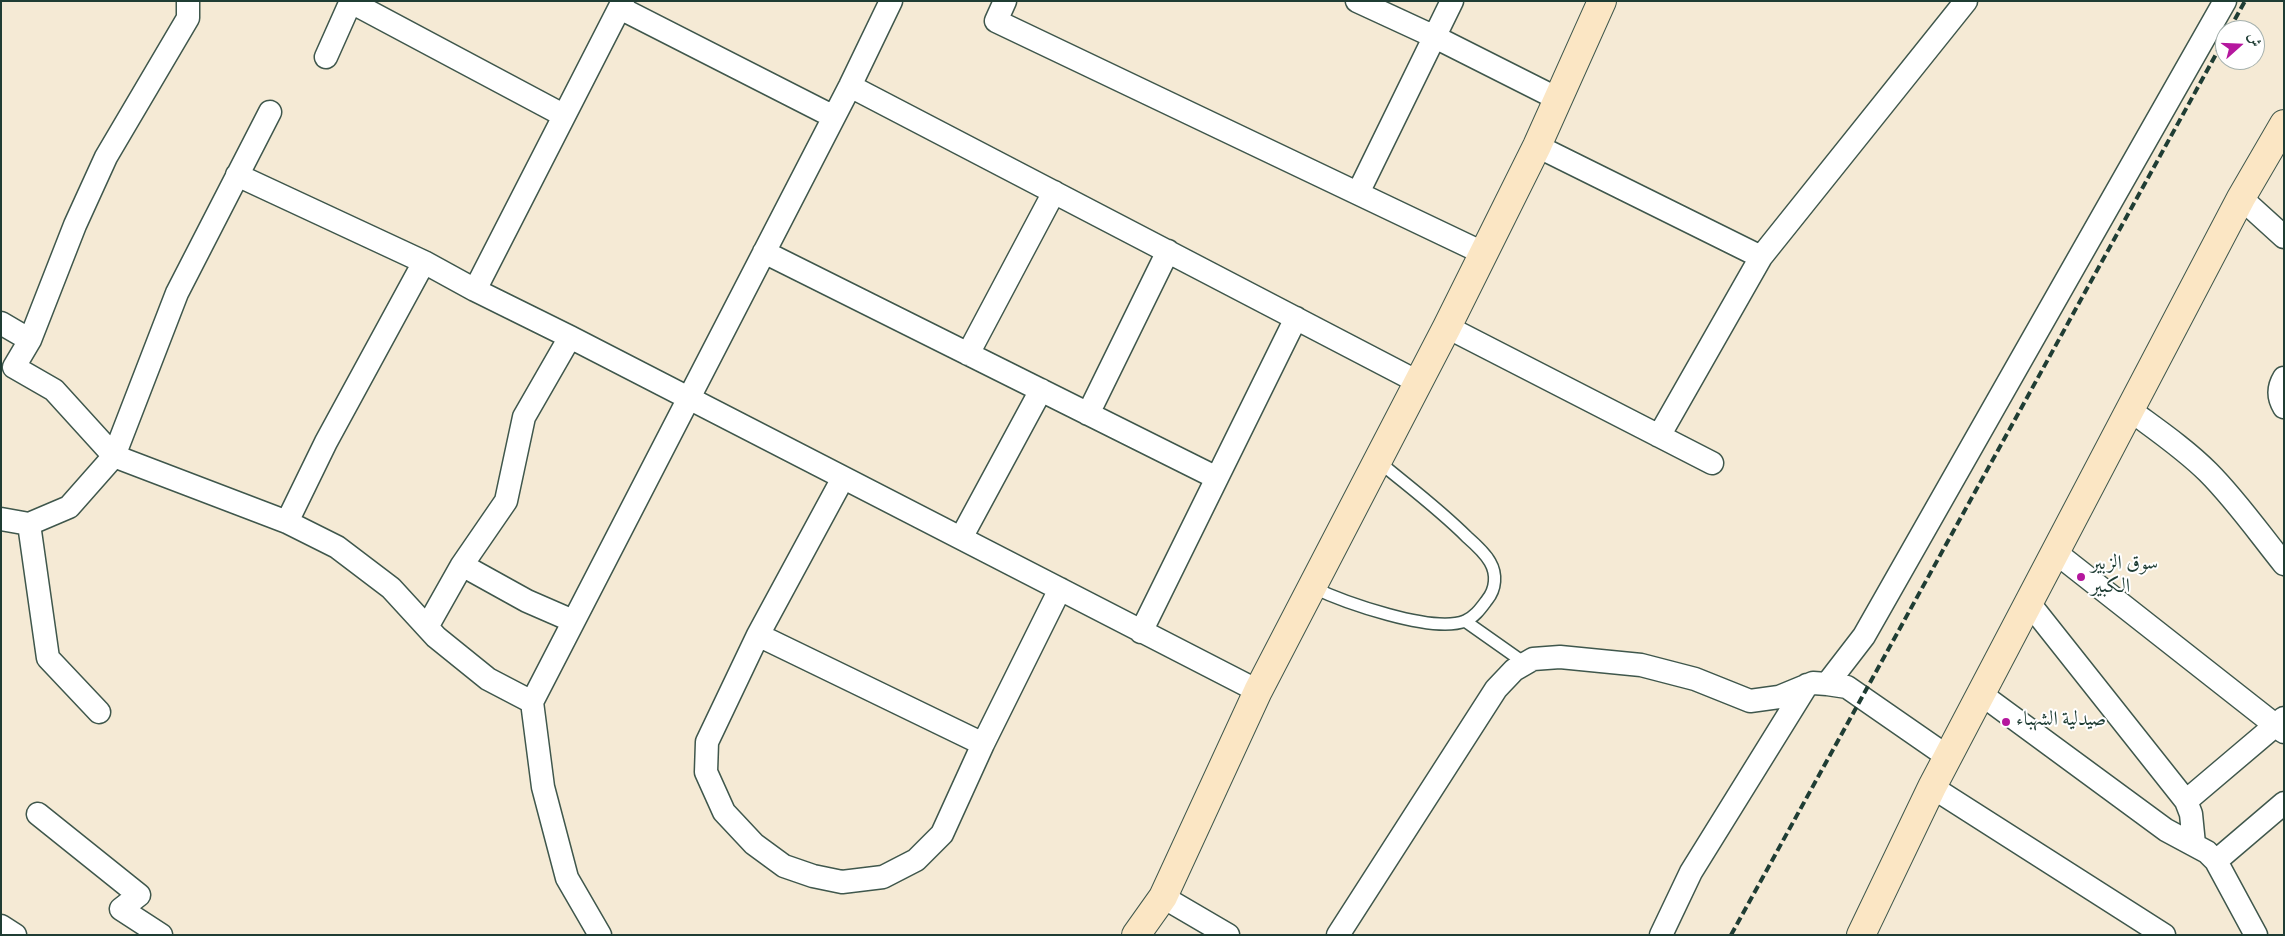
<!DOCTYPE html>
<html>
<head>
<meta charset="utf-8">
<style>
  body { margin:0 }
  #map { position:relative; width:2285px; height:936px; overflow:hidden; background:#f5ead5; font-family:"Sorts Mill Goudy",Amiri,serif }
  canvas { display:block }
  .frame { position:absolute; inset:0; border:2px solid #1f3d34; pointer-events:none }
  .north { position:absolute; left:2215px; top:20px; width:50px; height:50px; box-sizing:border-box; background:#fff; border:1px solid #a5b1ae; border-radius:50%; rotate:70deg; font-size:14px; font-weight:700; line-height:20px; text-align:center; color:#1f3d34 }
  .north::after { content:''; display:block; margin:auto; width:18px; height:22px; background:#b5179e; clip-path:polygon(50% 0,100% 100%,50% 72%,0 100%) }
</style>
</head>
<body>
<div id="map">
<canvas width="2285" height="936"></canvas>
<div class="frame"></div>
<div class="north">ش</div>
</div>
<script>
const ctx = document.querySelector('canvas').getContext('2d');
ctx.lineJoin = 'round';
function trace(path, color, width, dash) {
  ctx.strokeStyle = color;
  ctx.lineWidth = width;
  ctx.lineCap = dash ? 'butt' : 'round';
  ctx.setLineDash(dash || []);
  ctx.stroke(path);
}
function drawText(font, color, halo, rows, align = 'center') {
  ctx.font = font + ' "Sorts Mill Goudy",Amiri,serif';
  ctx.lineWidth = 4;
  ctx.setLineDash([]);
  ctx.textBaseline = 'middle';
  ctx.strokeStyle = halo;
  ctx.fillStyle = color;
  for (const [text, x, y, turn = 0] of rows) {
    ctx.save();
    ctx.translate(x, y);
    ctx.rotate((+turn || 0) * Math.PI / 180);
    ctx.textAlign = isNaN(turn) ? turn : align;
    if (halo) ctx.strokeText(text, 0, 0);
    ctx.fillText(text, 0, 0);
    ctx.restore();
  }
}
const lane = new Path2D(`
  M 1312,587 C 1343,602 1433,634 1465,621 C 1475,617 1481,608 1487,600 C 1496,589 1497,574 1490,562 C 1485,553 1475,544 1467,537 C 1439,509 1408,486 1378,461
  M 1465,621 L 1526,664`);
const street = new Path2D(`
  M 188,1 L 188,18 L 106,157 L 75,225 L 30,340 L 14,367 L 54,390 L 114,456 L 287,522 L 337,547 L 391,588 L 436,637 L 488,679 L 532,702
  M 1005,1 L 996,21 L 1483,253
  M 1357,1 L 1435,37 L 1558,99
  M 351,2 L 563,115
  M 620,8 L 834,117
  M 326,57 L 351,1
  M 850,86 L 1418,382
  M 1537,146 L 1761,257
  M 237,175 L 424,262 L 475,290 L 570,337 L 1258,691
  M 1358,193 L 1452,1
  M 2241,198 L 2284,237
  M 764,252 L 1217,478
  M 475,290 L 623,1
  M 1,323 L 30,340
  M 1447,327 L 1712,463
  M 968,354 L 1054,192
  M 2284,378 C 2278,388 2278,397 2284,407
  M 2130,410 C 2157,430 2185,449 2208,472 C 2236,500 2259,533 2284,564
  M 1088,414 L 1168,251
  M 1659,436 L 1761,257 L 1966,1
  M 843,478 L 758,635 L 707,742 L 706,772 L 724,812 L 754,844 L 784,866 L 813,876 L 842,882 L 883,877 L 916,860 L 942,834 L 983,744 L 1060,589
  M 1,519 L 29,524 L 69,507 L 114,456 L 177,293 L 270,112
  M 287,522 L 326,442 L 424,262
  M 29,524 L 48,658 L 99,712
  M 961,538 L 1041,390
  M 2055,552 L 2284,732
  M 462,565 L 527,601 L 573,621
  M 2029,603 L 2186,801 L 2191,814 L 2194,844
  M 427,627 L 462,565 L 506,501 L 524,417 L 570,337
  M 1141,632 L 1296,318
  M 758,635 L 983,744
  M 1827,684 L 1864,636 L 2225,1
  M 1981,694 L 2166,830 L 2207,852 L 2216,861 L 2256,935
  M 1932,787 L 2164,935
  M 2186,801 L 2284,718
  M 38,814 L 139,895 L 121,909 L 161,935
  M 2216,861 L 2284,803
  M 1163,897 L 1228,935
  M 1,926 L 15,935
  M 600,935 L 567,878 L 543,787 L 532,702 L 850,86 L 891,1
  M 1338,935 L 1496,689 L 1514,670 L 1533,659 L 1560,657 L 1641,665 L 1695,679 L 1750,701 L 1779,697 L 1813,683 L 1827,684 L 1847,687 L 1948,757
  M 1661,935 L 1691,872 L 1807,685`);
const secondary = new Path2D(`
  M 1136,935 L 1163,897 L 1258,691 L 1447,327 L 1537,146 L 1602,1
  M 1861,935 L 1932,787 L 2241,198 L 2284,124`);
trace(lane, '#3f574c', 14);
trace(street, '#3f574c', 25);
trace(secondary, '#3f574c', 30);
trace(lane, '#fff', 11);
trace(street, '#fff', 22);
trace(secondary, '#fbe6c4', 28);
trace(new Path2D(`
  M 2229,30 L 2245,1
  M 1731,935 L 2225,38`), '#1f3d34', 4, [8, 4]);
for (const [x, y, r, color] of [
  [2081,577,5,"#b5179e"],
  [2006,722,5,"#b5179e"]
]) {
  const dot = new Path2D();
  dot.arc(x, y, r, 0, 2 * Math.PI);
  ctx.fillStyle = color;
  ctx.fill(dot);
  trace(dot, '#fff', 2);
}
drawText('20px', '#1f3d34', '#fff', [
  ["سوق الزبير",2091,566],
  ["الكبير",2091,589],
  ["صيدلية الشهباء",2016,722]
], 'left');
</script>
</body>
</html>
